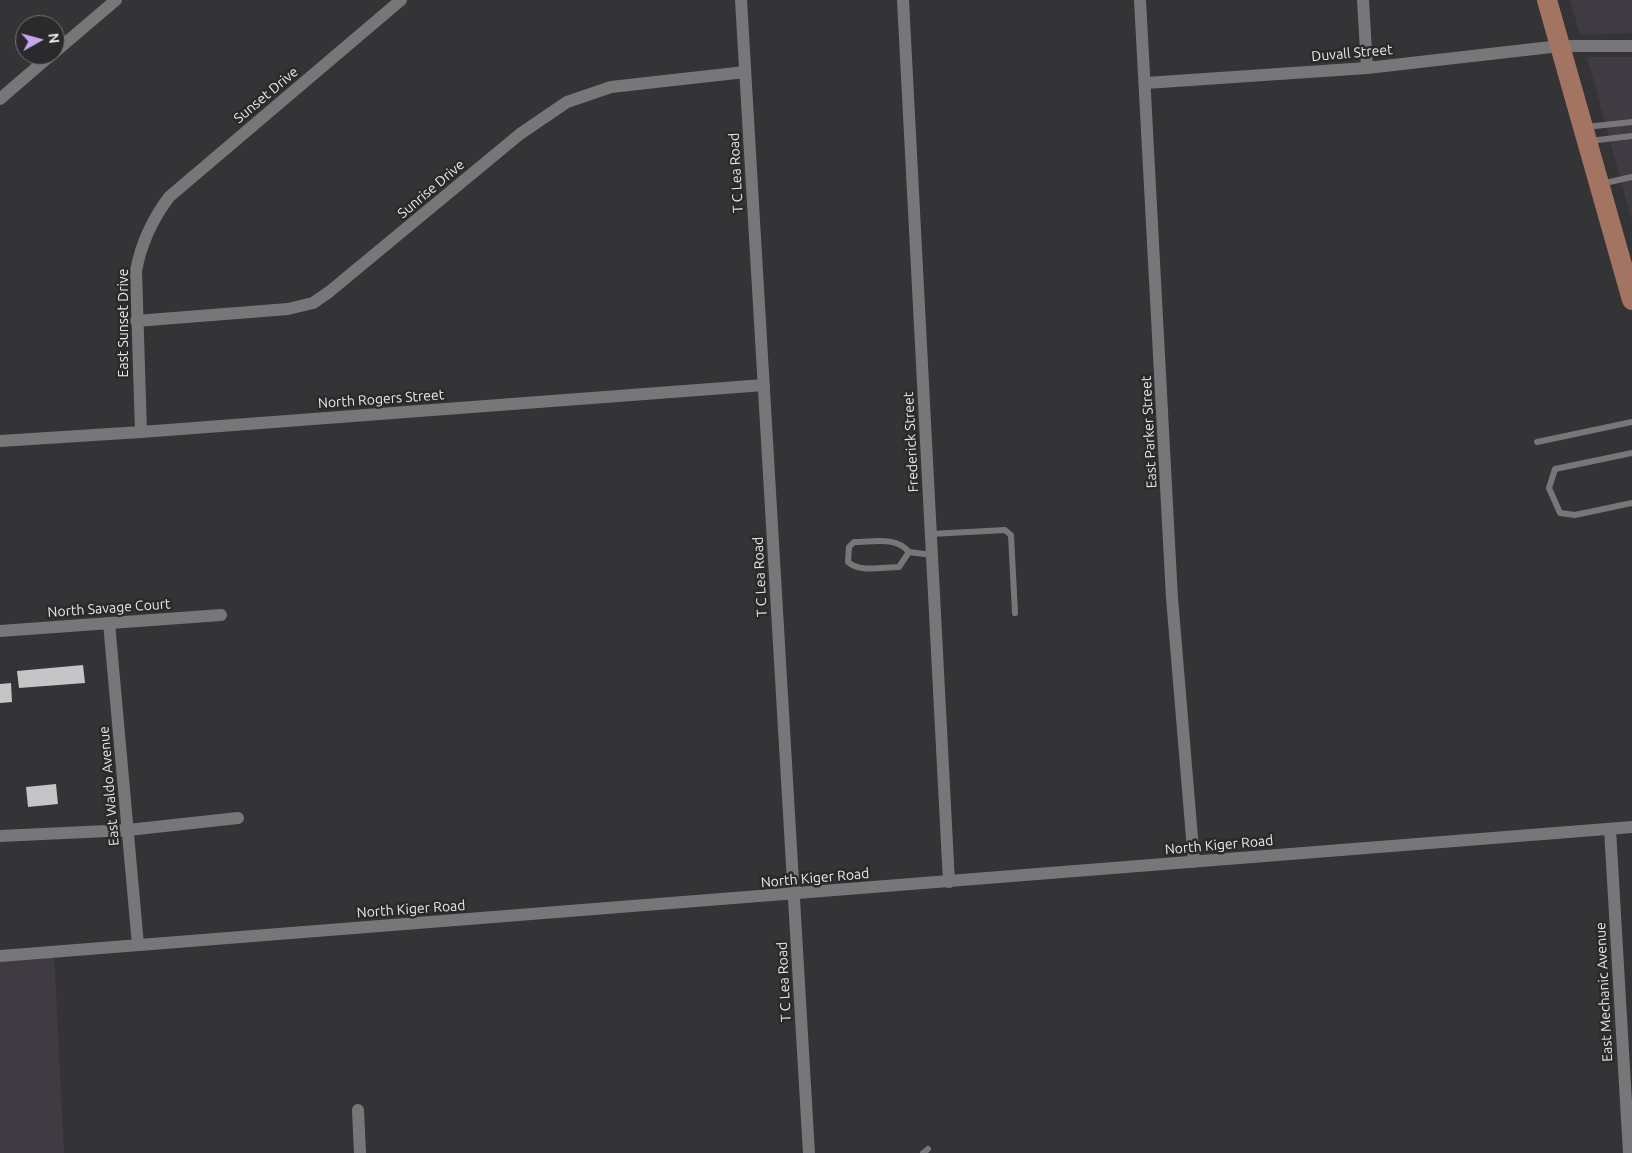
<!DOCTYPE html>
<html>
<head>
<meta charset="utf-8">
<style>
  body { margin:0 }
  #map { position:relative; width:1632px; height:1153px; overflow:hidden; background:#343335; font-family:Ubuntu,sans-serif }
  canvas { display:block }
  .north { position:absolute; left:15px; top:15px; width:50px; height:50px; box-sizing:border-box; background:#2a292b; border:1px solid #767577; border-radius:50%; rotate:83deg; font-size:14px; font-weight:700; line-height:20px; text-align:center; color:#e9e8e9 }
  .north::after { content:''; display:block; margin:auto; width:18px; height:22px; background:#c7a6ef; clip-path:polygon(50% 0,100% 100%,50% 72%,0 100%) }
</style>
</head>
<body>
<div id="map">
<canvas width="1632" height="1153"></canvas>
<div class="north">N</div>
</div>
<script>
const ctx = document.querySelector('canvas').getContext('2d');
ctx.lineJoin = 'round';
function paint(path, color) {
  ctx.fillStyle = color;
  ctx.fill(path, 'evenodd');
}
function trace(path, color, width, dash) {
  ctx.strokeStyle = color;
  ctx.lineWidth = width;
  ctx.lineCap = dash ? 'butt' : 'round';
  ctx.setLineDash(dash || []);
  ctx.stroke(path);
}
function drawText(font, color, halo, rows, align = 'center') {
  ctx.font = font + ' Ubuntu,sans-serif';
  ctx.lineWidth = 5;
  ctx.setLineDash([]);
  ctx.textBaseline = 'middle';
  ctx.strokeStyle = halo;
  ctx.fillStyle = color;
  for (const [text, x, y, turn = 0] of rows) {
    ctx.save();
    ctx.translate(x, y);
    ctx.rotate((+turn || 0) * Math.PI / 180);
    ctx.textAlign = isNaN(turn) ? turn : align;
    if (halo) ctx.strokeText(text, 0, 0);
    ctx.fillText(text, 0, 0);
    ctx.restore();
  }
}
paint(new Path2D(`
  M 1570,0 L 1632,0 L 1632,33 L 1580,35 Z
  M 1587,57 L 1632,57 L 1632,221 Z
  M 54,952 L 64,1153 L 0,1153 L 0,957 Z`), '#403b43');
paint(new Path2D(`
  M 83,665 L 85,683 L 19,688 L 17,671 Z
  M 11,683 L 12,702 L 0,703 L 0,684 Z
  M 56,784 L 58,804 L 28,807 L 26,787 Z`), '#c5c4c6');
trace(new Path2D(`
  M 1586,127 L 1632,122
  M 1589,141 L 1632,136
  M 1601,184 L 1632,177
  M 1537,442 L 1632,422
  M 1632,453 L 1555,469 L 1549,488 L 1560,513 L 1575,515 L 1632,503
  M 931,534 L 1005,530 L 1011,535 L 1015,613
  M 909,552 L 899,567 C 883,567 860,573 848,562 L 849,547 L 854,542 C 873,542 896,536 909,552 L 932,555
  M 923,1153 L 928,1149`), '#787679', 6);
trace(new Path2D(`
  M 741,0 L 809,1153
  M 903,0 L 949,882
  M 1140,0 L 1172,598 L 1194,862
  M 1363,0 L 1367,68
  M 55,52 L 116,0
  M 1146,83 L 1367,68 L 1560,46 L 1632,46
  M 0,99 L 51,55
  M 136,321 L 288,309 L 313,303 L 329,292 L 520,134 L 567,102 L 611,87 L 745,72
  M 141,432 L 136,271 C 141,243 152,220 169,197 L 401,0
  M 0,441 L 141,432 L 764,385
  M 109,623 L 138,945
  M 0,631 L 221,615
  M 1610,829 L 1629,1153
  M 0,836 L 128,830 L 238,818
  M 0,956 L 1632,827
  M 358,1110 L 360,1153`), '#787679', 12);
trace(new Path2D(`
  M 1547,0 L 1632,300`), '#a37462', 20);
drawText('14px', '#e9e8e9', '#2a292b', [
  ["Duvall Street",1352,53,-5],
  ["Sunset Drive",266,95,-40],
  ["T C Lea Road",736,173,-93],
  ["Sunrise Drive",431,189,-40],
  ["East Sunset Drive",123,323,-90],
  ["North Rogers Street",381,399,-4],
  ["East Parker Street",1149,432,-93],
  ["Frederick Street",911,442,-93],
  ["T C Lea Road",760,577,-93],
  ["North Savage Court",109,608,-4],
  ["East Waldo Avenue",109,786,-95],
  ["North Kiger Road",1219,845,-5],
  ["North Kiger Road",815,878,-5],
  ["North Kiger Road",411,909,-4],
  ["T C Lea Road",784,982,-93],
  ["East Mechanic Avenue",1604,992,-93]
]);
</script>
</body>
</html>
